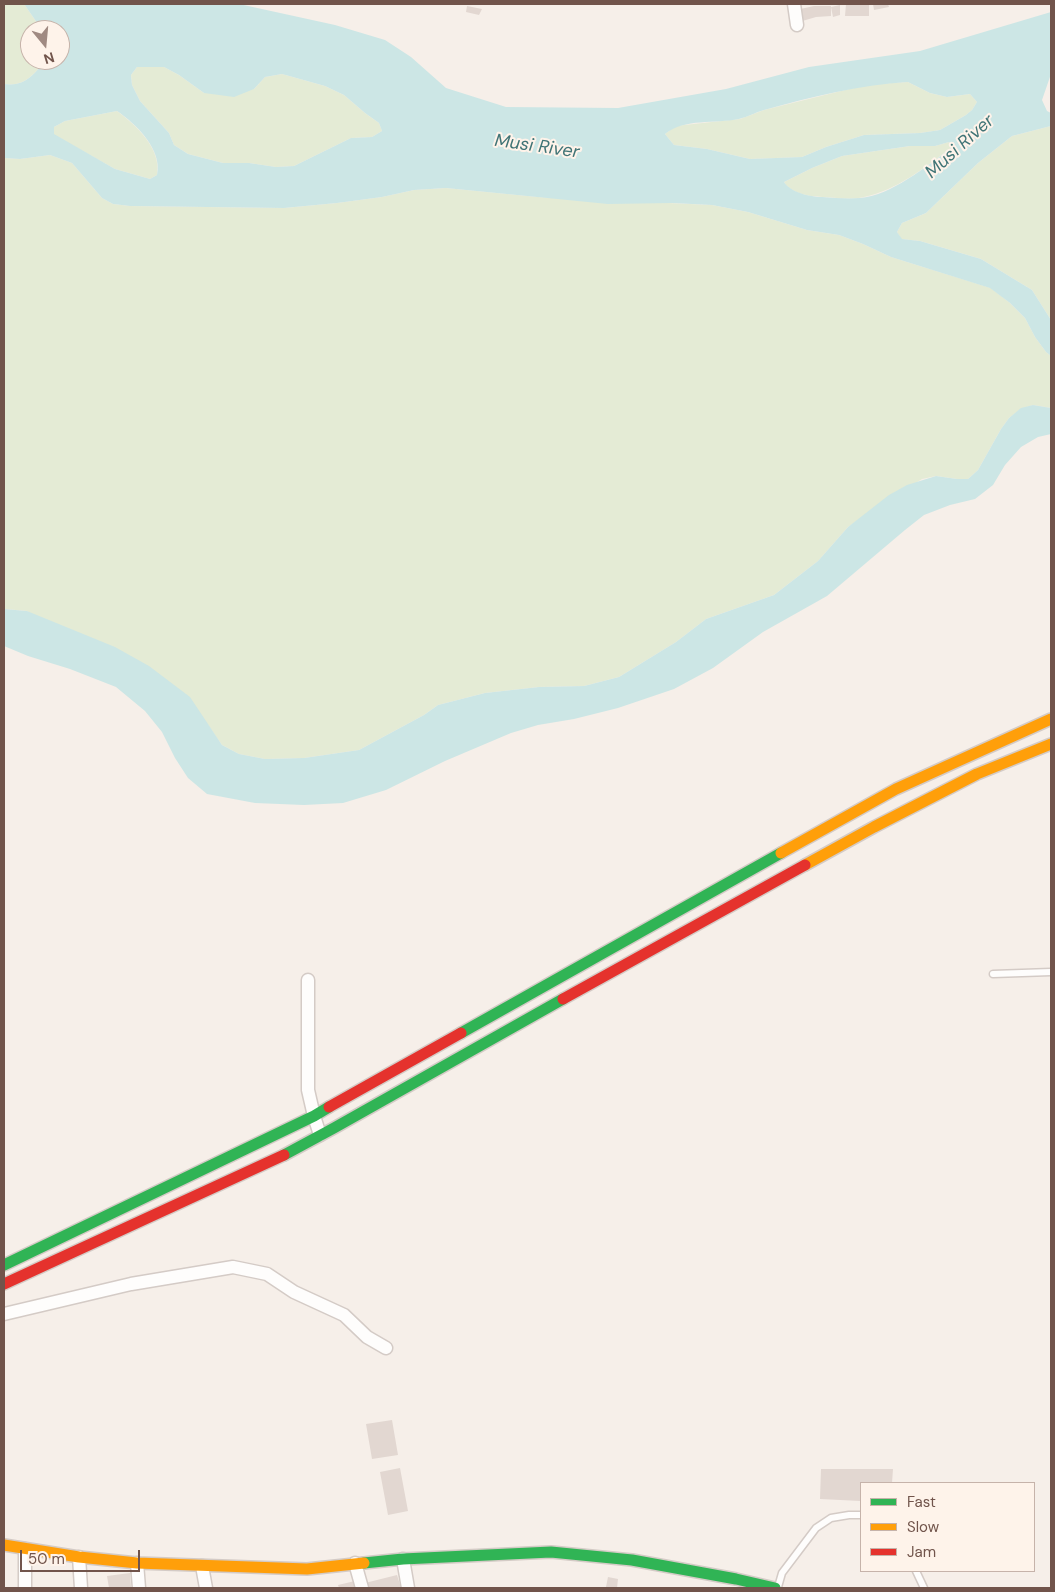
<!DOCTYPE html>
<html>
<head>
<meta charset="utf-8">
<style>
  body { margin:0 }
  #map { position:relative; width:1055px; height:1592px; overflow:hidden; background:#f6efe9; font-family:"DM Sans",sans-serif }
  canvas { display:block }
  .frame { position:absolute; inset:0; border:5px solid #71544b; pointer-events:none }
  .legend { position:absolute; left:860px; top:1482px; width:175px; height:90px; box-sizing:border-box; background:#fef3ea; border:1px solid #c6b3aa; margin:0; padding:6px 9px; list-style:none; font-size:15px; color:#71544b }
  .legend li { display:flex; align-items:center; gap:10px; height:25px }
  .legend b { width:25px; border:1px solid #c6b3aa }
  .north { position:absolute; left:20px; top:20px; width:50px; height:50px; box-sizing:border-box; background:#fef3ea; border:1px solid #c6b3aa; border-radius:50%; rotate:163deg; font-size:14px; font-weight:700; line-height:20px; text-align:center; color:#71544b }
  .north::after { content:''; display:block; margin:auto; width:18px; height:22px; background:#a08a82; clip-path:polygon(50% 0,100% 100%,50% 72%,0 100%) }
  .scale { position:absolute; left:20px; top:1550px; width:120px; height:22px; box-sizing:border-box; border:2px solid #71544b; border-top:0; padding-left:6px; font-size:15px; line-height:18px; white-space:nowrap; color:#71544b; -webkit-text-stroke:4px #fef3ea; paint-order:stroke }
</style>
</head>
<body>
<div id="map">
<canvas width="1055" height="1592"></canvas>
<div class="frame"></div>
<ul class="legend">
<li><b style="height:6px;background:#30b455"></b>Fast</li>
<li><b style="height:6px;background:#ff9f0a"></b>Slow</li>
<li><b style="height:6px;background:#e5322d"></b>Jam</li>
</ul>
<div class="north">N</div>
<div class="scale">50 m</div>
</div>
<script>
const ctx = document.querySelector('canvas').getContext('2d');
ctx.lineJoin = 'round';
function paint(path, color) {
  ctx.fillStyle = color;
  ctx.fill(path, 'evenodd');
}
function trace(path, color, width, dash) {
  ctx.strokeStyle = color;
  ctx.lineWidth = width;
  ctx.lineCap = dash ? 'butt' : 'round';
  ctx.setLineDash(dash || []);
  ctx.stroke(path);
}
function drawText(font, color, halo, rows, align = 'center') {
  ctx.font = font + ' "DM Sans",sans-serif';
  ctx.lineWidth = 4;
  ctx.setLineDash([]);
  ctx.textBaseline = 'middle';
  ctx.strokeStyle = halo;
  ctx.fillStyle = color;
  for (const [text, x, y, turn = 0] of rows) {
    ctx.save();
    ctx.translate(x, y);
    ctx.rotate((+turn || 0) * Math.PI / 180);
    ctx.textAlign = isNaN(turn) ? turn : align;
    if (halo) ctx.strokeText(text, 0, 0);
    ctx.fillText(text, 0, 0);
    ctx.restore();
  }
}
paint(new Path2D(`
  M 4,4 L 24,4 L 42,30 L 30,30 L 30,60 L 46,60 C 33,75 25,87 4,84 Z
  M 137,67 L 164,67 L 179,75 L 204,93 L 254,89 L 265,77 L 282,74 L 325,86 L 344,95 L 365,113 L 379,123 L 382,131 L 372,137 L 351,138 L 294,166 L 276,167 L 249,163 L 223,163 L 188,154 L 174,145 L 169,133 L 140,101 L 132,85 L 131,75 Z
  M 908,82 L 930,93 L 947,97 L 970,94 L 977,102 L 972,110 L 966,115 L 940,130 L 920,133 L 864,135 L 826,147 L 802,157 L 750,159 L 707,149 L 674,145 L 665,134 L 675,126 L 740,119 L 764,110 L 849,89 L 876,84 Z
  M 117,111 C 136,125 162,149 157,175 L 150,179 L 115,169 L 54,135 L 54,127 L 65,121 Z
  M 1051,126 L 1051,320 L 1032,290 L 981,259 L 920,241 L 901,239 L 897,232 L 902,223 L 926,213 L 978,163 L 1012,136 Z
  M 949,142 L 952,145 L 951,148 C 924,168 897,190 864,197 C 852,200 838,198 825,197 C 812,197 791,194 784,182 L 812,168 L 842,156 L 910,146 L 935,146 Z
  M 50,155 L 72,163 L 102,198 L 113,204 L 130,206 L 284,208 L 337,203 L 382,197 L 414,190 L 446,188 L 538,197 L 712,205 L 748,212 L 807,230 L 839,235 L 863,244 L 891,257 L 991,288 L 1010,303 L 1025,318 L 1035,337 L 1046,352 L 1051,356 L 1051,408 L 1033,405 L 1021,409 L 1009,418 L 1001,429 L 978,470 L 968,479 L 957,479 L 936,476 L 922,479 L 848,527 L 818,561 L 774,595 L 706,619 L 676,642 L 619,677 L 584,686 L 539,687 L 485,693 L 438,705 L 424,715 L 359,750 L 304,758 L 265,759 L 239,754 L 222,745 L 208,725 L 27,611 L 4,609 L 4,158 L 20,159 Z`), '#e4ebd5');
paint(new Path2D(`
  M 24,4 L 239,4 L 335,25 L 385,40 L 411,57 L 446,88 L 506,107 L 618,108 L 726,89 L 809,67 L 920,51 L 1051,12 L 1051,74 L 1042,100 L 1047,111 L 1051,113 L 1051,126 L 1012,136 L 978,163 L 926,213 L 902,223 L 897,232 L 902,239 L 920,241 L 981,259 L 1032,290 L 1051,320 L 1051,356 L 1046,352 L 1035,337 L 1025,318 L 1010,303 L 990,288 L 891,257 L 863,244 L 839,235 L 807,230 L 748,212 L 712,205 L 672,203 L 608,204 L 446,188 L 414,190 L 382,197 L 337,203 L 284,208 L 130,206 L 113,204 L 102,198 L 72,163 L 50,155 L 20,159 L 4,158 L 4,84 C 25,87 33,75 46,60 L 60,60 L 60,30 L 42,30 ZM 137,67 L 164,67 L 179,75 L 204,93 L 234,97 L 254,89 L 265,77 L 282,74 L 325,86 L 344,95 L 365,113 L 379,123 L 382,131 L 372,137 L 351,138 L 294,166 L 276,167 L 249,163 L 223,163 L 188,154 L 174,145 L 169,133 L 140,101 L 132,85 L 131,75 ZM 908,82 L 930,93 L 947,97 L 970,94 L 977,102 L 972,110 L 966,115 L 940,130 L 920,133 L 864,135 L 826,147 L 802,157 L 750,159 L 707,149 L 674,145 L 665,134 C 685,118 715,124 739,119 C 748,117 756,112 764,110 C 811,97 859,85 908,82 ZM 117,111 C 136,124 163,150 157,175 L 150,179 L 115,169 L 54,134 L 54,127 L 65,121 ZM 949,142 L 952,145 L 951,148 C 927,166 890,196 860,198 C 848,199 835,198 822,197 C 810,197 790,192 784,182 L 812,168 L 842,156 L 910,146 L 935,146 Z
  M 1033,405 L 1051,408 L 1051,434 L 1038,437 L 1021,447 L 1005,465 L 993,485 L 975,499 L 950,505 L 924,515 L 905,530 L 827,596 L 763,632 L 713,668 L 674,689 L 618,708 L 574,719 L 538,725 L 511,733 L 445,761 L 386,790 L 343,803 L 304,805 L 255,803 L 207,794 L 188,778 L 175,758 L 162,732 L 145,711 L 116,687 L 70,669 L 28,656 L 4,646 L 4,609 L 27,611 L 115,647 L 149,666 L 190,697 L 222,745 L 239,754 L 265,759 L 304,758 L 359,750 L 424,715 L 438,705 L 485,693 L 539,687 L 584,686 L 619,677 L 676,642 L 706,619 L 774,595 L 818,561 L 848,527 L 889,495 L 907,485 L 936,476 L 957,479 L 968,479 L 978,470 L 1001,429 L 1009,418 L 1021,408 Z`), '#cce6e5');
paint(new Path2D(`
  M 846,4 L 869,4 L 869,16 L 845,16 Z
  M 873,4 L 888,4 L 889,7 L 874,10 Z
  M 840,5 L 840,15 L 833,17 L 831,7 Z
  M 467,6 L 482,9 L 479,15 L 466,12 Z
  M 814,6 L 831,6 L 831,16 L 816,17 L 799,22 L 796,10 Z
  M 392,1420 L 398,1455 L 372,1459 L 366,1424 Z
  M 400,1468 L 408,1511 L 388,1515 L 380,1472 Z
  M 821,1469 L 893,1469 L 892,1483 L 861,1483 L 861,1501 L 820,1499 Z
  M 130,1573 L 131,1588 L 109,1588 L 107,1576 Z
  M 397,1575 L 401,1588 L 366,1588 L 365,1583 Z
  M 608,1577 L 618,1579 L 617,1588 L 606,1587 Z
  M 355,1581 L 357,1588 L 339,1588 L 338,1585 Z`), '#e2d7d1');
const lane = new Path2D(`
  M 993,974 L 1051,972
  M 916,1571 L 924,1588
  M 778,1587 L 782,1573 L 816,1528 L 831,1518 L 849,1515 L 861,1515`);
const street = new Path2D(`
  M 794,4 L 797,25
  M 308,980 L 308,1090 L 314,1116 L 320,1135
  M 4,1314 L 131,1284 L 233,1267 L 267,1274 L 294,1292 L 344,1315 L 367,1337 L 386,1348
  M 25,1549 L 25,1588
  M 79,1557 L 81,1588
  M 403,1559 L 408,1588
  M 137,1563 L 139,1588
  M 355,1563 L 362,1588
  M 202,1566 L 206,1588`);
const fast = new Path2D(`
  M 461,1033 L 781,853
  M 284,1155 L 334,1128 L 563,999
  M 4,1265 L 314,1116 L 329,1107
  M 364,1563 L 403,1559 L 551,1552 L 632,1560 L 736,1579 L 775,1588`);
const slow = new Path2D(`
  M 781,853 L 896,789 L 1051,719
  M 805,865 L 874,827 L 977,774 L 1051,744
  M 4,1545 L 79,1557 L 137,1563 L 307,1569 L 364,1563`);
const jam = new Path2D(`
  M 563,999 L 805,865
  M 329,1107 L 461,1033
  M 4,1284 L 284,1155`);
trace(lane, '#d4cbc6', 9);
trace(street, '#d4cbc6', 15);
trace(fast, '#d4cbc6', 14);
trace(slow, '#d4cbc6', 14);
trace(jam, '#d4cbc6', 14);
trace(lane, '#fefdfc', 6);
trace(street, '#fefdfc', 12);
trace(fast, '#30b455', 11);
trace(slow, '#ff9f0a', 11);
trace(jam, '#e5322d', 11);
drawText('italic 18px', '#407476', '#fef3ea', [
  ["Musi River",537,147,8],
  ["Musi River",960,147,-42]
]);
</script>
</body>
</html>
